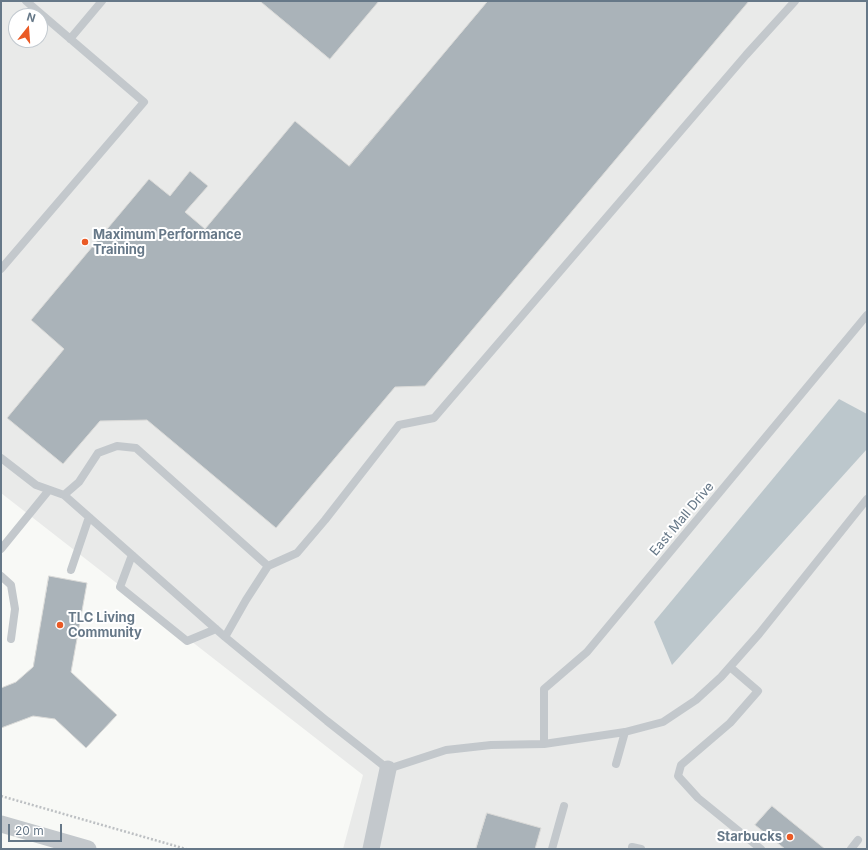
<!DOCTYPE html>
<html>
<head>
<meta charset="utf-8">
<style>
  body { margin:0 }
  #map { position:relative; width:868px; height:850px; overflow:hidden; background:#f8f9f6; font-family:Inter,sans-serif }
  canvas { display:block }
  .frame { position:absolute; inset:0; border:2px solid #667888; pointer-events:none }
  .north { position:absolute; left:8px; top:8px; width:40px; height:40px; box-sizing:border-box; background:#fff; border:1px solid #c2c9cf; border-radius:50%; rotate:17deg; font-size:11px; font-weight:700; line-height:16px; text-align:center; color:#667888 }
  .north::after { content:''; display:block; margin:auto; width:14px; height:18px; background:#ea5a25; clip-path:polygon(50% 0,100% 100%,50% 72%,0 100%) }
  .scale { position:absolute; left:8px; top:824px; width:54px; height:18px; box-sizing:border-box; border:2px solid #667888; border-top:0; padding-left:5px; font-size:12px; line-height:14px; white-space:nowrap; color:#667888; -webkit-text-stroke:3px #fff; paint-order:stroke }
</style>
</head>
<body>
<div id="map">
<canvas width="868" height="850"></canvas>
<div class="frame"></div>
<div class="north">N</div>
<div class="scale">20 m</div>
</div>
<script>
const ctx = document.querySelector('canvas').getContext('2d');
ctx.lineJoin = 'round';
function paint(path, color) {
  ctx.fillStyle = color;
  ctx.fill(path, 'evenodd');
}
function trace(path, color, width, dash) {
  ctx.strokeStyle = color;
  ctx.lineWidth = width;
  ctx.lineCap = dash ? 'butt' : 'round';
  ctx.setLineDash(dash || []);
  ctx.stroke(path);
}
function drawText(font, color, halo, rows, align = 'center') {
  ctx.font = font + ' Inter,sans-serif';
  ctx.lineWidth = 4;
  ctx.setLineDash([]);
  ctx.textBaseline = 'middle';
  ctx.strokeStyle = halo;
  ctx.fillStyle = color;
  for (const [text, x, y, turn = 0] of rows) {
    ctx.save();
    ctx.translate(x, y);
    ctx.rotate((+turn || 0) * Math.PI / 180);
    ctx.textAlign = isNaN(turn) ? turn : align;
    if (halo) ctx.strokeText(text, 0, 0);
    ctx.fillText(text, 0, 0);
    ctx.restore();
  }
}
paint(new Path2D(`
  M 1,1 L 867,1 L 867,849 L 343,849 L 363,775 L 1,493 ZM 16,16 L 40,16 L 40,40 L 16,40 Z`), '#e9eae9');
paint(new Path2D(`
  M 839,399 L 867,414 L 867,449 L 672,665 L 654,622 Z`), '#bcc7cc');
const building = new Path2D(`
  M 260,1 L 379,1 L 330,59 Z
  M 488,1 L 749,1 L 425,386 L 395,387 L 276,528 L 147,420 L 100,421 L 63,464 L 7,418 L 64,349 L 31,320 L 149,179 L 170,196 L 190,171 L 208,186 L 185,212 L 205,229 L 295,121 L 349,166 Z
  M 49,576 L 87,583 L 71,672 L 117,715 L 86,748 L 55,719 L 33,716 L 1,728 L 1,688 L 16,682 L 33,667 Z
  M 772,806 L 825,849 L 785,849 L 755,825 Z
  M 487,813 L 541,828 L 535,849 L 476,849 Z`);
paint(building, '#aab3b9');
trace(building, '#dadad8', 1);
trace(new Path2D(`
  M 1,796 L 186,849`), '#bdc0c3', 2.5, [2, 2]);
trace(new Path2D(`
  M 70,39 L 102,1
  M 1,269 L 144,102 L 26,1
  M 1,458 L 36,485 L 64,495 L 225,637 L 327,721 L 388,769 L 446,750 L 491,745 L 544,744 L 625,732 L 663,722 L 696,700 L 721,677 L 759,634 L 867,499
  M 64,495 L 79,482 L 98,453 L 117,446 L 136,448 L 268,566
  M 1,549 L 49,490
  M 132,555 L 120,587 L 187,641 L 216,629
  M 71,570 L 89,517
  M 1,576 L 11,585 L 15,609 L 11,639
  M 225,637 L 246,600 L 268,566 L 297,553 L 325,520 L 399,425 L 434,418 L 746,55 L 795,1
  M 730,667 L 758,691 L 730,723 L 681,765 L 678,776 L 698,798 L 761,849
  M 544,744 L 544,689 L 587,652 L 867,315
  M 616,764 L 625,732
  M 632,847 L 641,849
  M 552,849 L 564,806
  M 851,849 L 858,840`), '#c3c8cc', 8);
trace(new Path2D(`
  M 1,824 L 88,849
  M 371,849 L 388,769`), '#c3c8cc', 17);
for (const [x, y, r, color] of [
  [85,242,4,"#ea5a25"],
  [60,625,4,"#ea5a25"],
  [790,837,4,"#ea5a25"]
]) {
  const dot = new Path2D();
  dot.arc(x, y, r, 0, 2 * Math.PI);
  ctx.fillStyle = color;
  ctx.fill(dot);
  trace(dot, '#fff', 1.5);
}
drawText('bold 13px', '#667888', '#fff', [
  ["Maximum Performance",93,235],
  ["Training",93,250],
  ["TLC Living",68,618],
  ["Community",68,633],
  ["Starbucks",782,837,"right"]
], 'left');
drawText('13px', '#667888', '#fff', [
  ["East Mall Drive",682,519,-50]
]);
</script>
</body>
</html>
